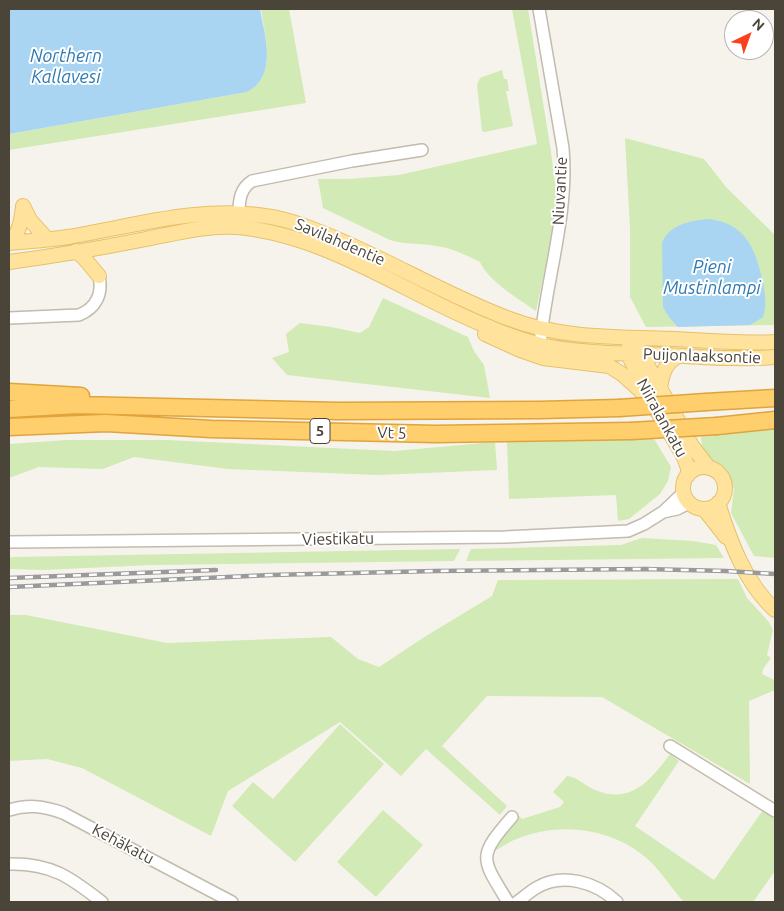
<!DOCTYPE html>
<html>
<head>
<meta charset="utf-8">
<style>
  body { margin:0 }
  #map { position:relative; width:784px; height:911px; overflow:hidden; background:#f6f3ec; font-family:Ubuntu,sans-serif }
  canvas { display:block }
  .frame { position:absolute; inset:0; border:10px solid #4b4439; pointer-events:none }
  .north { position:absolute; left:724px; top:10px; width:50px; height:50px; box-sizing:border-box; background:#fff; border:1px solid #b7b4b0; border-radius:50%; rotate:42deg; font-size:14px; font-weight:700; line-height:20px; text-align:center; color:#4b4439 }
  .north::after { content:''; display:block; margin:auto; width:18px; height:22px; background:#fc3f1d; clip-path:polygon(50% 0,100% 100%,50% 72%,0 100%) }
</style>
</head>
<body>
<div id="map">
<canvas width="784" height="911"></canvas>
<div class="frame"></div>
<div class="north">N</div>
</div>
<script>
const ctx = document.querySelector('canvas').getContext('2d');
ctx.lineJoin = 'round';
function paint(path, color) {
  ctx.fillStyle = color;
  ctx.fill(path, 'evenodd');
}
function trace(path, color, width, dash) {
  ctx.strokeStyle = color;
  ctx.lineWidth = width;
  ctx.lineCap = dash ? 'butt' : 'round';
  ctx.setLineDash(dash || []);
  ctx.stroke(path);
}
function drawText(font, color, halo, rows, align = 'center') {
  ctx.font = font + ' Ubuntu,sans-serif';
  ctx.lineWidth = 4;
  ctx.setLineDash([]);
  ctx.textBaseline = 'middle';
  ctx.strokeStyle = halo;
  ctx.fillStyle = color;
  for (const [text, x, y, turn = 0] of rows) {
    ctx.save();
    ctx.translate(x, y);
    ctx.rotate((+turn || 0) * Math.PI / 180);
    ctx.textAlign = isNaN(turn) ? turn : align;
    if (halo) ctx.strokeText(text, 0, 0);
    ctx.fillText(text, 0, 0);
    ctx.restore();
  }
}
paint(new Path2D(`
  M 261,9 L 289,9 L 306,103 L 9,150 L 9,134 L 247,92 C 278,76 265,36 261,9 Z
  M 512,9 L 528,9 L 551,152 L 558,207 L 536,311 C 519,299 488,281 480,262 C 466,255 452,248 436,246 C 420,243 406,245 390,240 L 323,208 L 318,179 L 348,179 L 399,175 L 537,144 Z
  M 502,70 L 504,79 L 507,79 L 509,91 L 506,91 L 513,126 L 485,132 L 482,131 L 477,85 L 480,78 Z
  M 625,138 L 704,159 L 726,187 L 775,235 L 775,325 L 646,327 L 630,297 L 630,228 Z
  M 383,298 L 468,337 L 474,351 L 484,365 L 490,398 L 287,375 L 272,358 L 289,352 L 286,334 L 300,323 L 331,327 L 360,333 L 369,327 Z
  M 775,428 L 775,558 L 754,556 L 731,513 L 734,489 L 724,470 L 702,450 L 701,436 Z
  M 653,437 L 671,467 L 668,481 L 660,494 L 629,519 L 618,521 L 616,495 L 509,499 L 507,442 Z
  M 67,440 L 167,440 L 394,451 L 495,442 L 497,470 L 378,475 L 228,469 L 134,457 L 103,469 L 39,467 L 9,478 L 9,444 Z
  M 642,538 L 693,541 L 716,545 L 724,558 L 466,561 L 471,549 L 621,545 Z
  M 460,549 L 454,561 L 152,565 L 43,570 L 9,569 L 9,558 L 13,557 Z
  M 738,579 L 747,598 L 769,622 L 773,630 L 767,655 L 771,658 L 763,669 L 762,674 L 774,680 L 775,677 L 775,690 L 749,701 L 750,784 L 602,697 L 487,696 L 442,746 L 507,806 L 500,815 L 426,749 L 401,776 L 340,722 L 228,791 L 211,836 L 82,768 L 47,759 L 9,761 L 9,615 L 26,615 L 167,643 L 331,637 L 358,659 L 379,667 L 426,636 L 492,596 L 498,580 Z
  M 340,724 L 384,764 L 295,862 L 232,806 L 253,782 L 273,799 Z
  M 670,754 L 679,761 L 635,826 L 714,880 L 763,810 L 775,819 L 775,871 L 753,902 L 684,902 C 670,887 660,869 644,856 C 610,828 560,822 519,838 C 510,841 501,847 492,853 L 491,849 L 519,816 L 522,819 L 560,807 L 564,802 L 553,792 L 567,776 C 578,777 585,786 595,790 C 631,805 651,780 670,754 Z
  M 383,810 L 423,845 L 376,897 L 337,862 Z`), '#d2eab5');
paint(new Path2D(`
  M 9,9 L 260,9 C 265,36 278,76 247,92 L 9,134 Z
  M 707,219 C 745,222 756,249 763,283 C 765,295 767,305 763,317 L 750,325 L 678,327 L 669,317 L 663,307 L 662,243 C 669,225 689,221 707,219 Z`), '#a9d4f2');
const minor = new Path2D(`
  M 539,9 L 563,148 C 569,214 546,279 540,345
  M 238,220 C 240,205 237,191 252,181 L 352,161 L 422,150
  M 9,318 L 79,315 C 96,308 103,294 99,276
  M 663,512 L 677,509 L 689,503
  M 9,542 L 505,537 L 628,531 L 644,524 L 663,512 L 683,493
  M 670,746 L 775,811
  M 9,810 C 28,804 44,806 63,813 L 232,902
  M 9,864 C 51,863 70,877 102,902
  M 508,902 C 481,858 477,857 512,817
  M 517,902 C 523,898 529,892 536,888 C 562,872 596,882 617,902`);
const major = new Path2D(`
  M 23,206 L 30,220 L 47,239
  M 9,242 C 20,233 21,221 23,207
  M 9,243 C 29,241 49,240 68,237 C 134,226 198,206 265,216 C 293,220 318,231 344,242 C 399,266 451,297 507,318 C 560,339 619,337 676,339 C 709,341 742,344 775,342
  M 76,251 L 84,258 L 99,276
  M 9,262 C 55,256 101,248 146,239 C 177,233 206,225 237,227 C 327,235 403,292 484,325 C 502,333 521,340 541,345 C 582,354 626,353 668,355 C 704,357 739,360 775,357
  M 485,334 L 520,350 L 543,358 L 609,366 L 622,374 L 650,399
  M 629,345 L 628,354 L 650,399 L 684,457 L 688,468 L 688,475
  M 638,348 L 692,446 L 709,468
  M 660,388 C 662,374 665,363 678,356
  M683 488a21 21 0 1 1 42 0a21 21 0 1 1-42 0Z
  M 718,503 C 730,541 745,583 775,610
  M 704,509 L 726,537`);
const highway = new Path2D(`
  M 9,392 L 81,396
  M 706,402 L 775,398
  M 9,409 L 77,405 L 337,411 L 540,410 L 619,408
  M 717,426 L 775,420
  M 9,427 L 106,423 L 211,429 L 436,434 L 631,431`);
trace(minor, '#c2bbae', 14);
trace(major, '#e6c16a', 16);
trace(highway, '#e0a43c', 19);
trace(minor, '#fff', 11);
trace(major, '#ffe39c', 14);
trace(highway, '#ffcf6e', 16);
const rail = new Path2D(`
  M 9,578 L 216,570
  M 9,587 L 271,575 L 435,571 L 645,569 L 726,571 L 775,574`);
trace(rail, '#9a9a9a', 4.5);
trace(rail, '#fff', 2.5, [8]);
const highwayBridge = new Path2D(`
  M 619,408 L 706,402
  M 631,431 L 717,426`);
trace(highwayBridge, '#e0a43c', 19, []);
trace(highwayBridge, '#ffcf6e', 16);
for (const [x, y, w] of [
  [320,431,20]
]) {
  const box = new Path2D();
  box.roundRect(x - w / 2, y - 12.5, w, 25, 4);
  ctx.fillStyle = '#fff';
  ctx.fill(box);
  trace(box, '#4b4439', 1);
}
drawText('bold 15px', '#4b4439', null, [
  ["5",320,431]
]);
drawText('16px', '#4b4439', '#fff', [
  ["Niuvantie",560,191,-87],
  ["Savilahdentie",340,242,23],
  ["Puijonlaaksontie",702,356,2],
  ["Niiralankatu",662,418,61],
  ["Vt 5",392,433,1],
  ["Viestikatu",338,539,-1],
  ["Kehäkatu",123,844,28]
]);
drawText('italic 18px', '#2e7ab2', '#fff', [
  ["Northern",66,56],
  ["Kallavesi",66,77],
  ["Pieni",712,267],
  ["Mustinlampi",712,288]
]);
</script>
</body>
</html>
